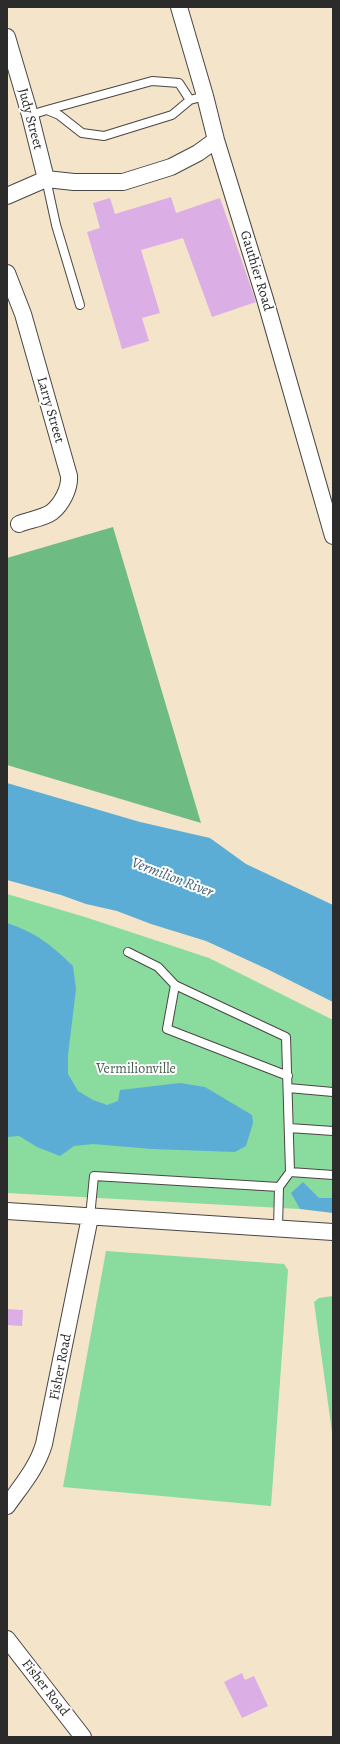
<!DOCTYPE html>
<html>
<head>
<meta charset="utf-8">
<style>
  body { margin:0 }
  #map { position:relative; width:340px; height:1744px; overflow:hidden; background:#f3e4ca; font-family:Alegreya,serif }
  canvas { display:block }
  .frame { position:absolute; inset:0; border:8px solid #2b2b2b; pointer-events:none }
</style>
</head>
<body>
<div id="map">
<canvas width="340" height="1744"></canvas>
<div class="frame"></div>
</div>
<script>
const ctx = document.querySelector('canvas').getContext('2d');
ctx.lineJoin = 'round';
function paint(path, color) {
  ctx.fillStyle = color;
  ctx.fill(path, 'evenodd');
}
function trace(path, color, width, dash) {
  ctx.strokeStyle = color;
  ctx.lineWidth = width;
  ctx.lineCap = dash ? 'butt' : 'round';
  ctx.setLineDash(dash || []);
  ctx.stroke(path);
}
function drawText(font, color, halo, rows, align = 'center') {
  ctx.font = font + ' Alegreya,serif';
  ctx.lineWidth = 4;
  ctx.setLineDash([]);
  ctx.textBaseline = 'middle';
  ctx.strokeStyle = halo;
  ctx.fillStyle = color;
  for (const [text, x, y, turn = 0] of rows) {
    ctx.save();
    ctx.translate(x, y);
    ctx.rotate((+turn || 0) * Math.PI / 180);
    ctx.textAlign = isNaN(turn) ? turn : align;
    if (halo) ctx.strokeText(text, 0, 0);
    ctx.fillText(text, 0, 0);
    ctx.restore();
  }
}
paint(new Path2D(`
  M 7,894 L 85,917 L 209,958 L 333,1020 L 333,1207 L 300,1209 L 7,1193 Z
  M 106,1251 L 284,1264 L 288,1270 L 271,1506 L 63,1487 Z
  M 333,1296 L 333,1439 L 314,1302 L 319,1298 Z`), '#89dc9d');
paint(new Path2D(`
  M 113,527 L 201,823 L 7,765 L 7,558 Z`), '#6ebc84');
paint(new Path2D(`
  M 7,783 L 140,822 L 210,838 L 246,864 L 333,905 L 333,1002 L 267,969 L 206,941 L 151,924 L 117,911 L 86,904 L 61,895 L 7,880 Z
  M 7,923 C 37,933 51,945 73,966 L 76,989 L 68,1055 L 68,1074 L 78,1091 L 93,1100 L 107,1105 L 118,1101 L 120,1090 L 180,1083 L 205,1087 L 252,1115 L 253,1123 L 246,1146 L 235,1152 L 152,1149 L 93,1144 L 74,1146 L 60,1156 L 37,1147 L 19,1136 L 7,1137 Z
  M 303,1182 L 319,1198 L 333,1198 L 333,1213 L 300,1209 L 291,1193 Z`), '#5badd6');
paint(new Path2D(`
  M 171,197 L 176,213 L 220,198 L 256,302 L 212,317 L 183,238 L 141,250 L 160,313 L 142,318 L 149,341 L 122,349 L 87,232 L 100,228 L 93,203 L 110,198 L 115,214 Z
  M 7,1309 L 23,1310 L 22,1326 L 7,1325 Z
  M 242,1673 L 245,1680 L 254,1676 L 268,1706 L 242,1718 L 224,1682 Z`), '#dcaee6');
const service = new Path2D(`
  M 47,110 L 152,81 L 179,83 L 190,100
  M 30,115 L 47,110 L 59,115 L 82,133 L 104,136 L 172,115 L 190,100 L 205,96
  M 46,179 L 56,225 L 80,305
  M 128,952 L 158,967 L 175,985
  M 288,1088 L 333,1092
  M 289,1128 L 333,1131
  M 290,1172 L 333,1175
  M 90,1217 L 94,1176 L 279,1187
  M 278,1229 L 279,1187 L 290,1172 L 286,1037 L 175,985 L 167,1029 L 288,1076`);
const minor = new Path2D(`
  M 179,7 L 205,96 L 216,140 L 265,299 L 333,536
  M 7,37 L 30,115 L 46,179
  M 7,196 L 46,179 L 74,182 L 123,182 L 171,167 L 198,153 L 216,140
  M 7,273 L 23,314 L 69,476 C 70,488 62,504 52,512 C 44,518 29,520 19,524
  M 7,1211 L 333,1232
  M 7,1506 C 21,1486 37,1468 44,1444 L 90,1217
  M 7,1639 L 83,1737`);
trace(service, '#494743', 10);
trace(minor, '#494743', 18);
trace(service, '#fff', 8);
trace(minor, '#fff', 16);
drawText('14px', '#2b2b2b', '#fff', [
  ["Judy Street",30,119,75],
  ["Gauthier Road",256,271,73],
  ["Larry Street",50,410,74],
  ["Fisher Road",61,1367,-79],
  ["Fisher Road",45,1688,52]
]);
drawText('14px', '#47604d', '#fff', [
  ["Vermilionville",136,1070]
]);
drawText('italic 15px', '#3e5f6f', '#fff', [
  ["Vermilion River",172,878,21]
]);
</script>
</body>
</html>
